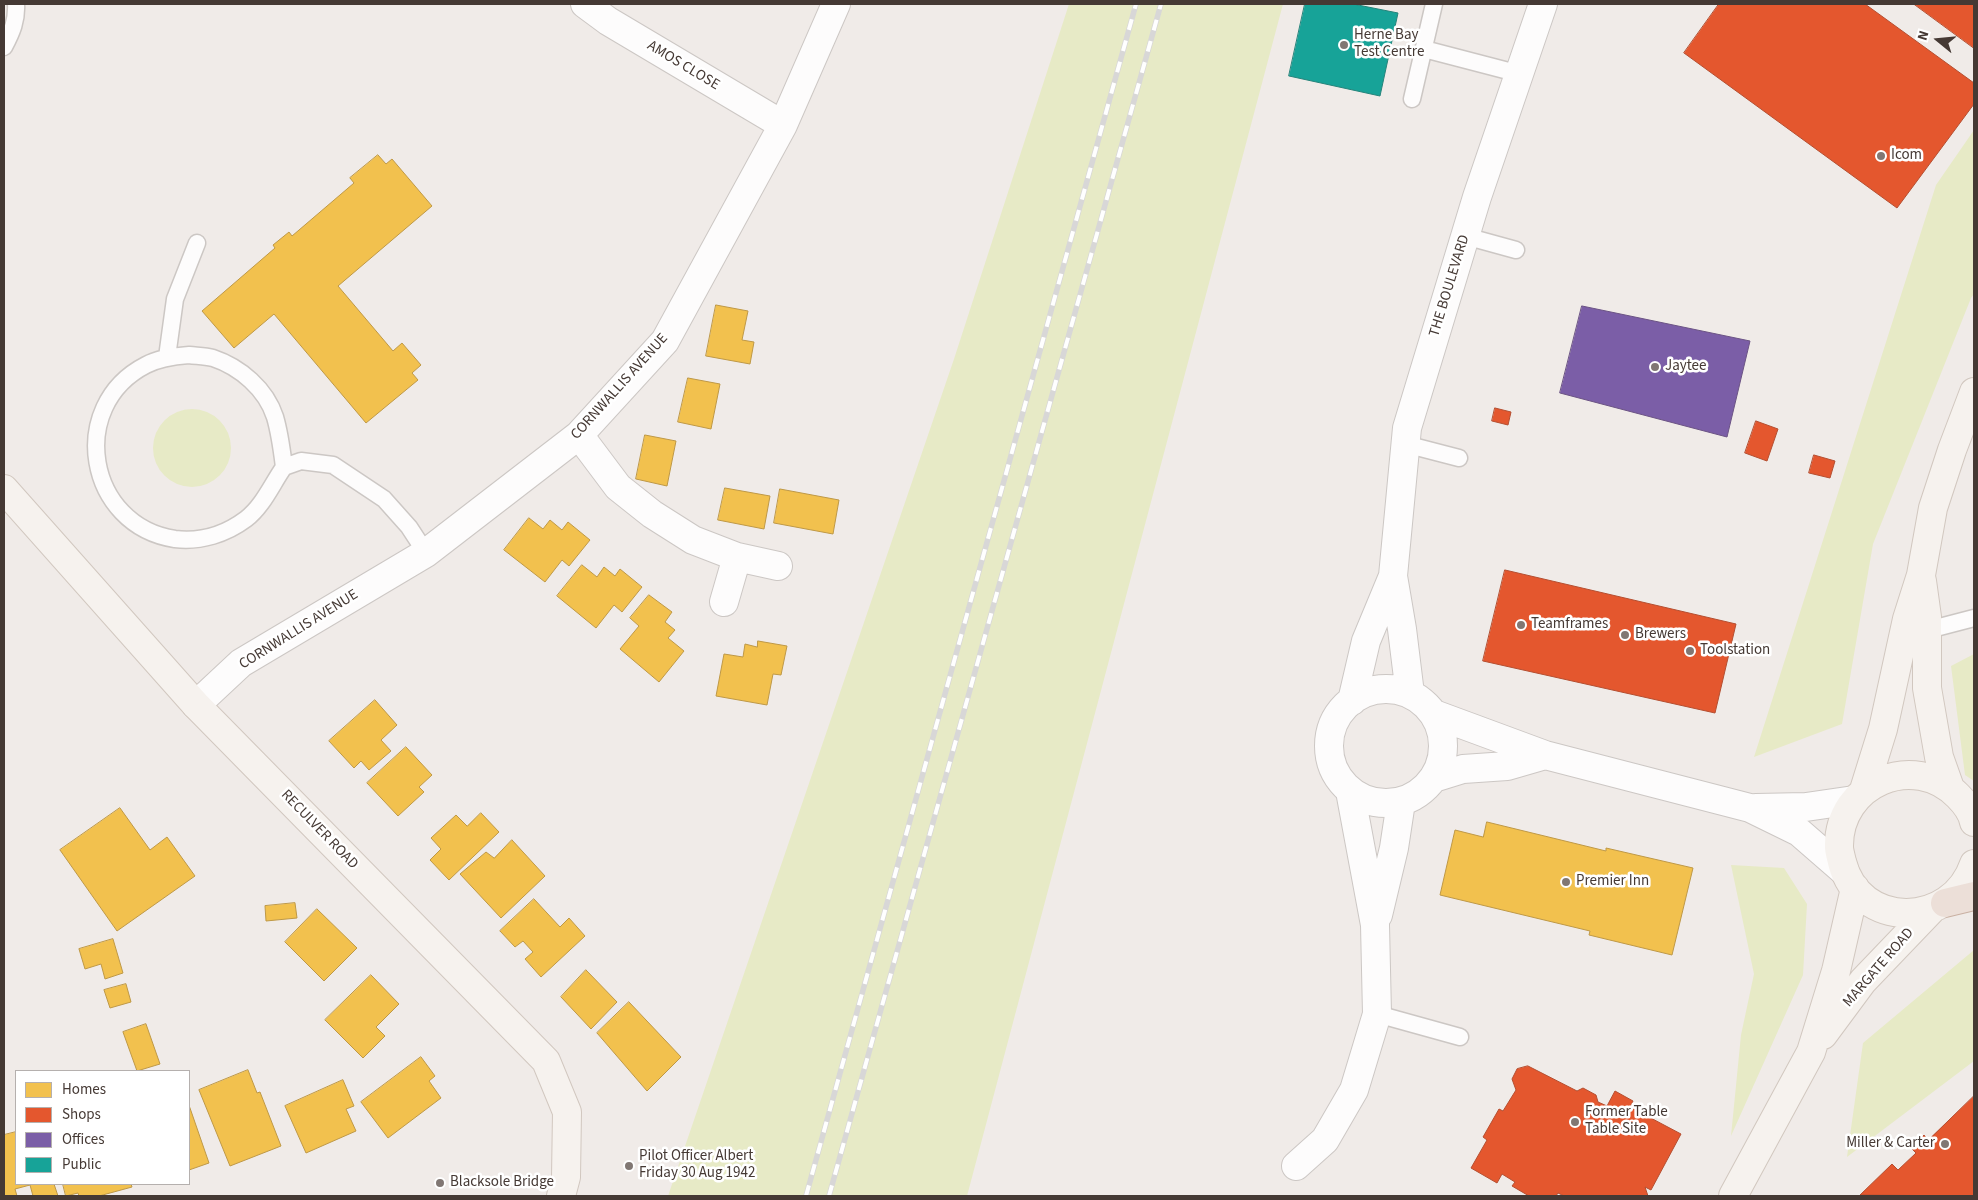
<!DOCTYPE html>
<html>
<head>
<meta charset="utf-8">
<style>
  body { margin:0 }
  #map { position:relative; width:1978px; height:1200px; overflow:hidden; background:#f0ebe8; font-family:"Source Sans 3",sans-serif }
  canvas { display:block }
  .frame { position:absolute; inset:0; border:5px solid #453934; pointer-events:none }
  .legend { position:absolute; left:15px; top:1070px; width:175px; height:115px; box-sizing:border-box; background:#fff; border:1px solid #b5b0ae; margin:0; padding:6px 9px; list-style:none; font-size:15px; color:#453934 }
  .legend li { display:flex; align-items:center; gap:10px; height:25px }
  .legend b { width:25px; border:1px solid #b5b0ae }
  .north { position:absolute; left:1913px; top:15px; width:50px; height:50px; -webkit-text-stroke:4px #fff; paint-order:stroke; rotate:287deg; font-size:14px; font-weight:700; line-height:20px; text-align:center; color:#453934 }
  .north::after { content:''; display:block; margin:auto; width:18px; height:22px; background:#453934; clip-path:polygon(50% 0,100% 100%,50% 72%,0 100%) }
</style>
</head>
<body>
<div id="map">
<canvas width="1978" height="1200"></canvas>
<div class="frame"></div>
<ul class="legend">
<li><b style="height:14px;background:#f2c14e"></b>Homes</li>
<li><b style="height:14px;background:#e4572e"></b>Shops</li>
<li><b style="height:14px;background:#7b5ea7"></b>Offices</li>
<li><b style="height:14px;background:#17a398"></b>Public</li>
</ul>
<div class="north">N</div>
</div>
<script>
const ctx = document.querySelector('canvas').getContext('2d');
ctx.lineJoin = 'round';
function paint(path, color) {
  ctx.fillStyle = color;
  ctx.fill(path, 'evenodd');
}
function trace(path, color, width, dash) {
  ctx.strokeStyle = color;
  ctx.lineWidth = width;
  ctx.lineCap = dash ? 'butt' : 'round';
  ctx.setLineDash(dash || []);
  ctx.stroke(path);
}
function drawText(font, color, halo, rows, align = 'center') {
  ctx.font = font + ' "Source Sans 3",sans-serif';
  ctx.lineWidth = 5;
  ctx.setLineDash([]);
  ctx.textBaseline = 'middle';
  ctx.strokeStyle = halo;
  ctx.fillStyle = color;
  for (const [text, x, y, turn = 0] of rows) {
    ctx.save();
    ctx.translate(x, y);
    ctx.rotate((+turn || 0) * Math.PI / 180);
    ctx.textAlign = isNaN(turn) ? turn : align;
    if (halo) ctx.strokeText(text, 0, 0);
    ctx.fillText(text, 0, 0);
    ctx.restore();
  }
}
paint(new Path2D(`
  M 1069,4 L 1283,4 L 967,1196 L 668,1196 L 954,359 Z
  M 1974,130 L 1974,294 L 1971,298 L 1873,544 L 1842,724 L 1754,757 L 1936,185 Z
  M153 448a39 39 0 1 1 78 0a39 39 0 1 1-78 0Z
  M 1974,654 L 1974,781 L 1965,775 L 1951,666 Z
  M 1731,865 L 1784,868 L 1807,904 L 1803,975 L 1731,1136 L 1741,1035 L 1754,974 Z
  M 1974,950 L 1974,1061 L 1847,1157 L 1863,1043 Z`), '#e7eac6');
const homes = new Path2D(`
  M 378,155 L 386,164 L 392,159 L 432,206 L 338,286 L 393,351 L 402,343 L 421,365 L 412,373 L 418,380 L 366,423 L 274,314 L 234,348 L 202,311 L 275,248 L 273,245 L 289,232 L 292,236 L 354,183 L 350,178 Z
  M 716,305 L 748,311 L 742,340 L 754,342 L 750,364 L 706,356 Z
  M 688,378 L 720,384 L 711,429 L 678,422 Z
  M 645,435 L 676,441 L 667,486 L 636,479 Z
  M 725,488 L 770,496 L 764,529 L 718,520 Z
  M 780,489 L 839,500 L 833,534 L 774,523 Z
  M 529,518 L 543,529 L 550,520 L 562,530 L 568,522 L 590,540 L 569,566 L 562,560 L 545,582 L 504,550 Z
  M 582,565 L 597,577 L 604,567 L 615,576 L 620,569 L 642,587 L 622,612 L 614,605 L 596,628 L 557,596 Z
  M 649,595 L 672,612 L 665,622 L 675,630 L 668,638 L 684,651 L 659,682 L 620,649 L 639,626 L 630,618 Z
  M 758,641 L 787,646 L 781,675 L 773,674 L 767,705 L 716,696 L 724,654 L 743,657 L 745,644 L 757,647 Z
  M 375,700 L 397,725 L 381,740 L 391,751 L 369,770 L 361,761 L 354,768 L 329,741 Z
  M 406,747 L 432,775 L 419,787 L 424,792 L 398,816 L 367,783 Z
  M 120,808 L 150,850 L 167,837 L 195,876 L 117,931 L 60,850 Z
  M 481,813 L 499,832 L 449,880 L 430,860 L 441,849 L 431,838 L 456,815 L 467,826 Z
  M 1487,822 L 1606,851 L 1606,848 L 1693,868 L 1672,955 L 1589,935 L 1590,931 L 1440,895 L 1455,830 L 1483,837 Z
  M 512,840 L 545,876 L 501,918 L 460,874 L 486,852 L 494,858 Z
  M 534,899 L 560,927 L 569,918 L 585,936 L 541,977 L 525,959 L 533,952 L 523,941 L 515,947 L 500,931 Z
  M 295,903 L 297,918 L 266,921 L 265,906 Z
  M 317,909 L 357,948 L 324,981 L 285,942 Z
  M 113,939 L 123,973 L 105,979 L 101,964 L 85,969 L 79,949 Z
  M 586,970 L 617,1002 L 591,1029 L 561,997 Z
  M 371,975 L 399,1004 L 376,1027 L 385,1036 L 363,1058 L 325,1020 Z
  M 126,984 L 131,1002 L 110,1008 L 104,990 Z
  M 629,1002 L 681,1057 L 647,1091 L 597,1033 Z
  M 146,1024 L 160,1064 L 137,1071 L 123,1032 Z
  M 421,1057 L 435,1076 L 429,1081 L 441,1098 L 388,1138 L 361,1102 Z
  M 248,1070 L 257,1093 L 260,1092 L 281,1146 L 230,1166 L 199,1090 Z
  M 343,1080 L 354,1106 L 346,1109 L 356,1131 L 306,1153 L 285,1106 Z
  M 190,1108 L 209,1163 L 189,1170 L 189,1109 Z
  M 16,1132 L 16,1184 L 54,1184 L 58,1196 L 33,1196 L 30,1185 L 15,1189 L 17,1196 L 4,1196 L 4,1135 Z
  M 63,1184 L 131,1184 L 132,1187 L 99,1196 L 79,1196 L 78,1193 L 66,1196 Z`);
paint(homes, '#f2c14e');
trace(homes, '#be9846', 1);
const shops = new Path2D(`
  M 1719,4 L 1865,4 L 1974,83 L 1974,104 L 1897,208 L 1684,53 Z
  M 1914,4 L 1974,4 L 1974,48 Z
  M 1495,408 L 1511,412 L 1508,425 L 1492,421 Z
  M 1756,421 L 1778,429 L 1767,461 L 1745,453 Z
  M 1814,455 L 1835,461 L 1830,478 L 1809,473 Z
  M 1505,570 L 1736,624 L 1715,713 L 1483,661 Z
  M 1528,1066 L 1577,1091 L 1583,1088 L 1596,1095 L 1598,1102 L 1607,1106 L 1615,1091 L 1633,1101 L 1630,1107 L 1681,1134 L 1651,1190 L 1645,1187 L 1648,1196 L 1564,1196 L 1558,1193 L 1556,1196 L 1529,1196 L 1512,1186 L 1515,1182 L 1502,1174 L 1497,1183 L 1471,1168 L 1487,1140 L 1483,1137 L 1499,1109 L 1503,1111 L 1516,1090 L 1512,1079 L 1517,1069 Z
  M 1974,1096 L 1974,1196 L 1860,1195 L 1892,1164 L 1898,1170 L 1916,1153 L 1911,1148 L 1924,1135 L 1928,1140 Z`);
paint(shops, '#e4572e');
trace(shops, '#b44e30', 1);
const offices = new Path2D(`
  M 1582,306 L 1750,341 L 1727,437 L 1560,393 Z`);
paint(offices, '#7b5ea7');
trace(offices, '#6b5384', 1);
const public = new Path2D(`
  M 1305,4 L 1353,4 L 1398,13 L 1380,96 L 1289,76 Z`);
paint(public, '#17a398');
trace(public, '#25837a', 1);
const lane = new Path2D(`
  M 4,47 C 12,32 17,20 16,4
  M 1424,49 L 1520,74
  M 1412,99 L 1434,4
  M 1465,236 L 1516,250
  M 189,355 C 197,356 205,356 213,358 C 240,367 266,389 275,417 C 280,434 282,451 284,467 C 272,484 263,506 246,519 C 226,534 201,542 175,539 C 87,526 66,406 146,365 C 159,358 175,356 189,355 Z
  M 167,357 L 175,299 L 197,243
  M 1405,444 L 1459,458
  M 284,467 L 301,461 L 333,465 L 384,499 L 409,527 L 426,553
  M 1928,630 L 1974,618
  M 1377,1014 L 1460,1037`);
const street = new Path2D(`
  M 585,4 L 608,21 L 783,125
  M 579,435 L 618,487 L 652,514 L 693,540 L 737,557 L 778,566
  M 724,602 L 737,557
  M1329 746a57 57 0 1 1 114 0a57 57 0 1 1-114 0Z
  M 1410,694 L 1402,629 L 1393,576 L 1407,428 L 1477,197 L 1543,4
  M 1352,701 L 1366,641 L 1393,576
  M 196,705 L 241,663 L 426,553 L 579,435 L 665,341 L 783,125 L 836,4
  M 1434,714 L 1545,755 L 1750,808 L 1799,832 L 1845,872
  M 1434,778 L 1463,769 L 1507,766 L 1545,755
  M 1756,808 L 1806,807 L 1854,800
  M 1378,915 L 1394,848 L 1401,802
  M 1296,1166 L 1325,1140 L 1354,1090 L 1377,1014 L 1375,925 L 1350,791`);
const secondary = new Path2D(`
  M 4,489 L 196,705 L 546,1061 L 567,1112 L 566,1177 L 561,1196
  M 1922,581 L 1927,617 L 1927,688 L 1939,757 L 1950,788
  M 1864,790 L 1883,729 L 1907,619 L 1921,575 L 1933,508 L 1952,450 L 1974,392
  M 1974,822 C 1972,812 1965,803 1958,796 C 1914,751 1838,783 1839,847 C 1839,851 1841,857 1842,862 C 1859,930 1952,929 1974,864
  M 1823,1035 L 1863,981 L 1931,910
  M 1733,1196 L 1811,1052 L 1836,971 L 1855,888`);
const highway = new Path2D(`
  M 1945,903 L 1974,896`);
trace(lane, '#ccc7c4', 19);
trace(street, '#ccc7c4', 30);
trace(secondary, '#d1c7bf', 30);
trace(highway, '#c9b0a2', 30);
trace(lane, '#fdfcfc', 16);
trace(street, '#fdfcfc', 28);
trace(secondary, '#f6f2ee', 28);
trace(highway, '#ecdfd8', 28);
const rail = new Path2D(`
  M 806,1196 L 1136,4
  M 829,1196 L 1161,4`);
trace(rail, '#d8d7d7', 5.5);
trace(rail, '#fff', 4, [11]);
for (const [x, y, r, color] of [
  [1344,45,5,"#817773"],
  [1881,156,5,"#817773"],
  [1655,367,5,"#817773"],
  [1521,625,5,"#817773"],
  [1625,635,5,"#817773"],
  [1690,651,5,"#817773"],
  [1566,882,5,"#817773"],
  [1575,1122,5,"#817773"],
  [1945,1144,5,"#817773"],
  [629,1166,5,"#817773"],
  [440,1183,5,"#817773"]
]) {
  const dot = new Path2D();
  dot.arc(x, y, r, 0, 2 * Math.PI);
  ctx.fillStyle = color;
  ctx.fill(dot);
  trace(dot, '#fff', 2);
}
drawText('15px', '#453934', '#fff', [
  ["Herne Bay",1354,36],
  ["Test Centre",1354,53],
  ["Icom",1891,156],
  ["Jaytee",1665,367],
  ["Teamframes",1531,625],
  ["Brewers",1635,635],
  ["Toolstation",1700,651],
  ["Premier Inn",1576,882],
  ["Former Table",1585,1113],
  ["Table Site",1585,1130],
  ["Miller & Carter",1935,1144,"right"],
  ["Pilot Officer Albert",639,1157],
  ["Friday 30 Aug 1942",639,1174],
  ["Blacksole Bridge",450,1183]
], 'left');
drawText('15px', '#453934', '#fff', [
  ["AMOS CLOSE",683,66,31],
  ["THE BOULEVARD",1450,286,-73],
  ["CORNWALLIS AVENUE",620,387,-48],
  ["CORNWALLIS AVENUE",299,630,-32],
  ["RECULVER ROAD",319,830,46],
  ["MARGATE ROAD",1879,968,-49]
]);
</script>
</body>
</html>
